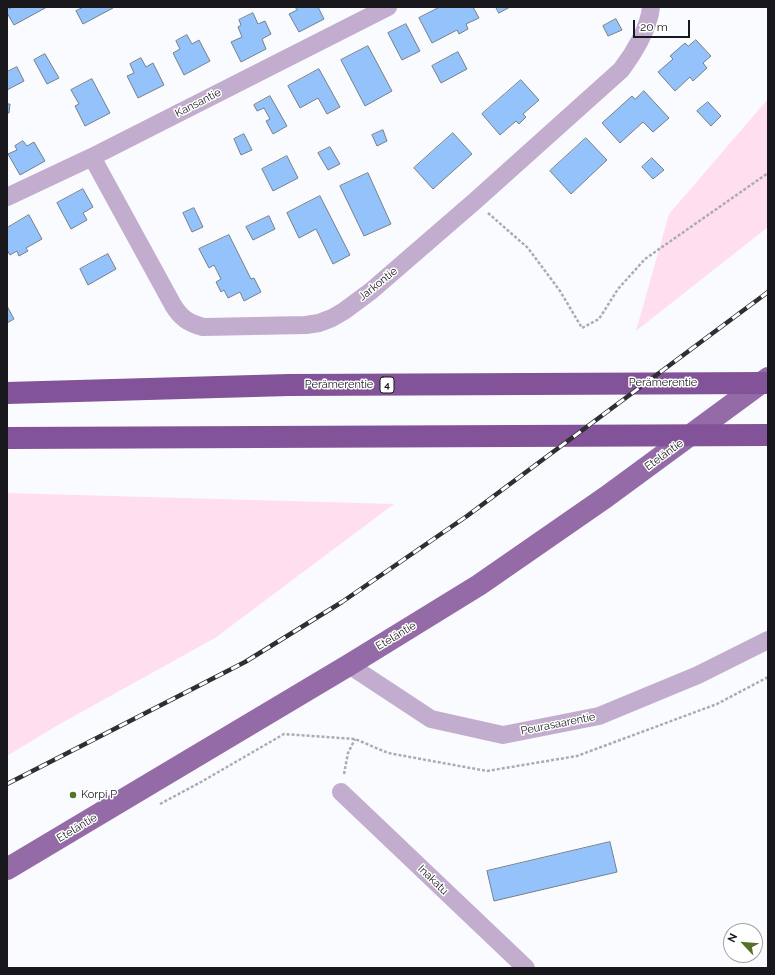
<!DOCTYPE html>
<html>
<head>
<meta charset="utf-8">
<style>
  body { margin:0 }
  #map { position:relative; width:775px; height:975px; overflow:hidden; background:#fafbfe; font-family:Raleway,sans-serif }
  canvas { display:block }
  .frame { position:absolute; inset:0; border:8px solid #17171c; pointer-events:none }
  .north { position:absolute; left:723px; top:923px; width:40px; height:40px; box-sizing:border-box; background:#fff; border:1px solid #a2a2a4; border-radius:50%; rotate:296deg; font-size:11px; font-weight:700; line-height:16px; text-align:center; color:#17171c }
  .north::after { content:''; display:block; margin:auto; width:14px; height:18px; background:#557328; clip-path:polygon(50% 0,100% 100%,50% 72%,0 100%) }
  .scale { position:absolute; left:633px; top:20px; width:57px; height:18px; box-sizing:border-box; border:2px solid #17171c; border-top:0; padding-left:5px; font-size:12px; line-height:14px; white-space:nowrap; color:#17171c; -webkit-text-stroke:3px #fff; paint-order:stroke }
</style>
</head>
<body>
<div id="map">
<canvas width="775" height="975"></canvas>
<div class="frame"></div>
<div class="north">N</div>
<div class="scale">20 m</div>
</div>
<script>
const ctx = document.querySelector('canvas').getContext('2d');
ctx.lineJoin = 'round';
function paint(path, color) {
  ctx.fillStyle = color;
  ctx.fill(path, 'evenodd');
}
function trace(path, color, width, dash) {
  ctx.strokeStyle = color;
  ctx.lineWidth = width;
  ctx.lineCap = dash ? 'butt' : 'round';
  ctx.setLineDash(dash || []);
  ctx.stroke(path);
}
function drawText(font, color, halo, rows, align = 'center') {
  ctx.font = font + ' Raleway,sans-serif';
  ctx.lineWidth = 3;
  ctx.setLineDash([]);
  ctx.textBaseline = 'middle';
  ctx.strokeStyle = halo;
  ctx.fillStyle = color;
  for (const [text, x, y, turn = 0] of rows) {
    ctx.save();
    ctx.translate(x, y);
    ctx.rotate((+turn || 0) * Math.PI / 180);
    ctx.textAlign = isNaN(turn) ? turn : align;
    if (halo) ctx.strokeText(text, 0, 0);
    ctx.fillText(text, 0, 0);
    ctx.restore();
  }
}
paint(new Path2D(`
  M 768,99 L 768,227 L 636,331 L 669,214 Z
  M 7,493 L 394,504 L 215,638 L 58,725 L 7,756 Z`), '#ffdeef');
const building = new Path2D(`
  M 14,7 L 47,7 L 14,25 L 7,13 L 7,10 Z
  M 84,7 L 113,7 L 113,8 L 83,24 L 76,11 Z
  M 295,7 L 318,7 L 324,19 L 299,32 L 289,14 L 297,10 Z
  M 440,7 L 473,7 L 479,18 L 466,24 L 468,29 L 459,34 L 457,30 L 432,43 L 419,18 Z
  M 496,7 L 510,7 L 499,13 Z
  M 253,13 L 258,24 L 265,21 L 271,34 L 262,39 L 266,49 L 241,62 L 231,42 L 242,37 L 238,27 L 241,25 L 239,20 Z
  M 616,19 L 622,30 L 608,36 L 603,26 Z
  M 406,24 L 420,51 L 402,60 L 388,33 Z
  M 187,35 L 192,44 L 199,40 L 210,61 L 184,75 L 173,53 L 180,49 L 176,41 Z
  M 696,40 L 711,56 L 703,63 L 707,68 L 693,81 L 690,77 L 675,91 L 658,72 L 673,59 L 670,56 L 685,43 L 688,46 Z
  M 368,46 L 392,91 L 365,106 L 341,60 Z
  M 458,52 L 467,69 L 441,83 L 432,66 Z
  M 45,54 L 59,78 L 47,84 L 34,60 Z
  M 141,58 L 146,67 L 153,63 L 164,85 L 138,98 L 127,76 L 134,73 L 130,64 Z
  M 17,67 L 24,81 L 7,90 L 7,72 Z
  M 319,69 L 340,107 L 327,114 L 318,98 L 300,108 L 288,86 Z
  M 92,79 L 110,113 L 85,126 L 75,106 L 79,104 L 71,90 Z
  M 521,80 L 539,100 L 523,114 L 526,117 L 519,124 L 516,121 L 500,135 L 482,114 Z
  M 644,91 L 669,118 L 653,132 L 643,122 L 620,143 L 602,123 L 632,96 L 635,99 Z
  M 270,96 L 287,126 L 273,134 L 266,121 L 270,119 L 264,108 L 257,111 L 254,105 Z
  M 708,102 L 721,116 L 711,126 L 697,111 Z
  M 7,104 L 10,104 L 9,113 L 7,113 Z
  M 383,130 L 387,141 L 377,146 L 372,135 Z
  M 453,133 L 472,154 L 433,189 L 414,168 Z
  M 244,134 L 252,150 L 241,155 L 234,139 Z
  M 586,138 L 607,160 L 571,194 L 550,171 Z
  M 23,141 L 27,146 L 34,142 L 45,161 L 20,175 L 8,154 L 17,150 L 15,146 Z
  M 330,147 L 340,164 L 328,170 L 318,153 Z
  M 287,156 L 298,178 L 273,191 L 262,169 Z
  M 652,158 L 664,170 L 653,179 L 642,167 Z
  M 368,173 L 391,224 L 364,236 L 340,186 Z
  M 83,189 L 93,207 L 83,213 L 87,220 L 71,229 L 57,203 Z
  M 320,196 L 350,255 L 333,264 L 316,229 L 299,238 L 287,213 Z
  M 194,208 L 203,227 L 192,232 L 183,213 Z
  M 29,215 L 42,239 L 26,248 L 28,251 L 19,256 L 17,251 L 10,255 L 7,250 L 7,228 Z
  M 269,216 L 275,229 L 253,240 L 246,227 Z
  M 229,235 L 251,279 L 254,278 L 261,292 L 244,301 L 240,292 L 228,298 L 224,290 L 221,292 L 216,282 L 221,279 L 214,265 L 209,268 L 199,249 Z
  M 108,254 L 116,269 L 88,285 L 80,269 Z
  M 7,306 L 14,319 L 7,323 Z
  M 610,842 L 617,872 L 494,901 L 487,871 Z`);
paint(building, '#93c3fa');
trace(building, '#767f8a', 1);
trace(new Path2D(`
  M 488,213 L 528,248 L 560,291 L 582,328 L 599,319 L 618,289 L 645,259 L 768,173
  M 344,774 L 348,753 L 355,739
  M 160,804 L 201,782 L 284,734 L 355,739 L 388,753 L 487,771 L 577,756 L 717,704 L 768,677`), '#abacaf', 2.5, [3, 2]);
trace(new Path2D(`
  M 92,157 L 173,305 C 181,318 188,323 203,327 L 306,325 L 319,323 L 332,318 L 344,311 L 371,291 L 475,201 L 621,70 C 634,53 649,28 651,7
  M 7,197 L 92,157 L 388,7
  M 349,665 L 431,719 L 503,735 L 599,716 L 698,675 L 768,640
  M 341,792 L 526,968`), '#c3adcf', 18);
trace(new Path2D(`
  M 7,869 L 349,665 L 479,585 L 606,497 L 768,378`), '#946ba7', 22);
trace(new Path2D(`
  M 7,393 L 289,385 L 768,383
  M 7,438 L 768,435`), '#825398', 22);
const rail = new Path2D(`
  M 7,784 L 245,662 L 342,602 L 467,516 L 768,292`);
trace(rail, '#2e2e33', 4.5);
trace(rail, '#fff', 3, [9]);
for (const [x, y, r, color] of [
  [73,795,4,"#557328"]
]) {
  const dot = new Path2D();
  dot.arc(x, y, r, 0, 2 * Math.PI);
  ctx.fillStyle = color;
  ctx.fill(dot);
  trace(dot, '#fff', 1.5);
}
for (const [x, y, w] of [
  [387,385,14]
]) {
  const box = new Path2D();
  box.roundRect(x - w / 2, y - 8, w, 16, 3);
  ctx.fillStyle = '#fff';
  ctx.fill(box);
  trace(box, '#17171c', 1);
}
drawText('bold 10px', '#17171c', null, [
  ["4",387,385]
]);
drawText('11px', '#17171c', '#fff', [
  ["Kansantie",198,103,-27],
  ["Jarkontie",378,284,-39],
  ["Perämerentie",663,383],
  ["Perämerentie",339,385],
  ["Eteläntie",664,455,-36],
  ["Eteläntie",396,636,-31],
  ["Peurasaarentie",558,724,-11],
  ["Eteläntie",77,828,-31],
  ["Inakatu",433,880,44]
]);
drawText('11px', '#17171c', '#fff', [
  ["Korpi P",81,795]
], 'left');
</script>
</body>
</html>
